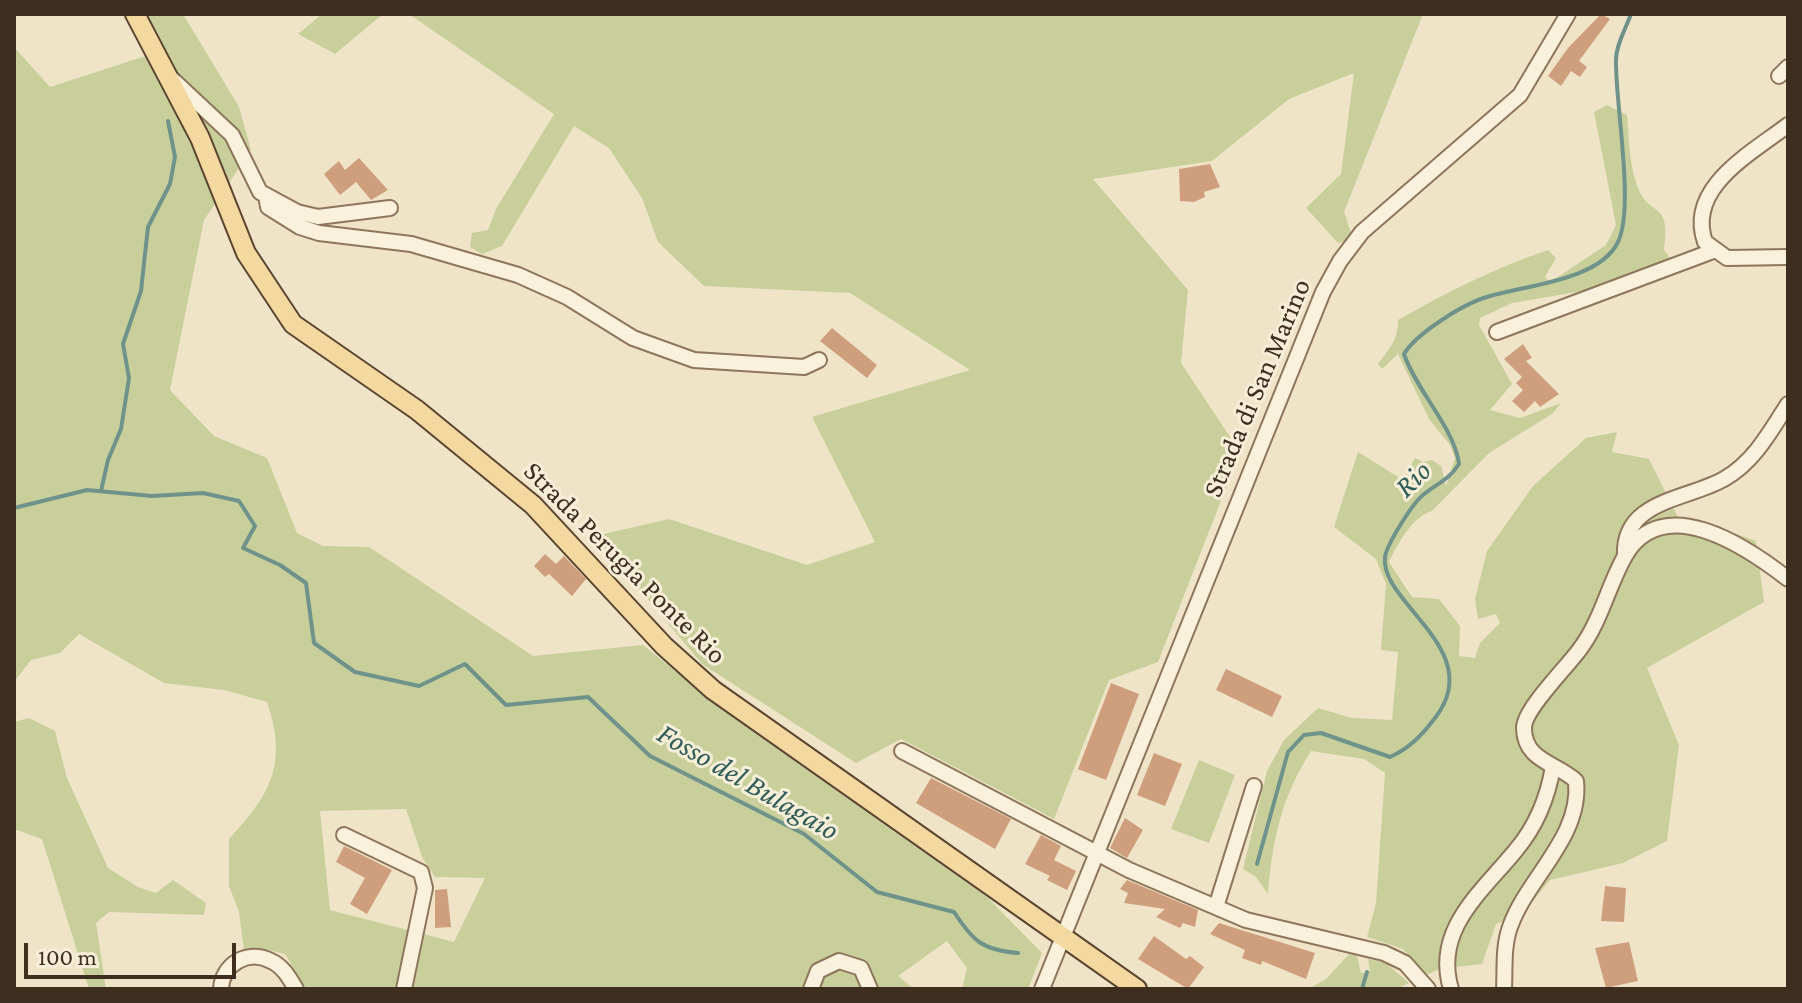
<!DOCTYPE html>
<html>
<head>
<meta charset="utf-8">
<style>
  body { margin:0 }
  #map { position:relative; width:1802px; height:1003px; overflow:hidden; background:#f0e4c8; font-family:"Crimson Pro",serif }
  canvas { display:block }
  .frame { position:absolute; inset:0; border:16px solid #3d2e20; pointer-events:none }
  .scale { position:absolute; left:24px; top:943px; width:212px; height:36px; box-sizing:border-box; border:4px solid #3d2e20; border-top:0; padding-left:10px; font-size:24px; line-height:28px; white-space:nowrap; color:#3d2e20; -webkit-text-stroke:6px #f7eed8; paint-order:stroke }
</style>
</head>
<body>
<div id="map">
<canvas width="1802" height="1003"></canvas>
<div class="frame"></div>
<div class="scale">100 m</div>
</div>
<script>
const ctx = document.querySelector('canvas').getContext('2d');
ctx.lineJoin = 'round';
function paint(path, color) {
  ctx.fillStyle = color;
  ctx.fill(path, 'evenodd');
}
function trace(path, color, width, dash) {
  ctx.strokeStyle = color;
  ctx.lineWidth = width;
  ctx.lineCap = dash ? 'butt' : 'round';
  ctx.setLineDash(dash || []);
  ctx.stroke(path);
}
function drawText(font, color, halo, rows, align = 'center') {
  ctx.font = font + ' "Crimson Pro",serif';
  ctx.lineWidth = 6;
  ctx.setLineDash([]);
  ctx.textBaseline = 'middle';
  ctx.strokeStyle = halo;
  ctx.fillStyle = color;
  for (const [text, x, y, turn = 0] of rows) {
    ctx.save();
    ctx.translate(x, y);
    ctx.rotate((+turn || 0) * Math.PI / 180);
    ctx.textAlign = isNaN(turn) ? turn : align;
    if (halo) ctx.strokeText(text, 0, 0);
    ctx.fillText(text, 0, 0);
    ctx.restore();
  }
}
paint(new Path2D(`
  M 138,14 L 183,14 L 239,107 L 251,150 L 204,220 L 170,390 L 214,436 L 267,458 L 297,533 L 323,546 L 369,547 L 533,656 L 643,645 L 735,719 L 987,897 L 1042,953 L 1028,989 L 962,989 L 967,968 L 947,941 L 898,976 L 914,989 L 306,989 L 285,954 L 264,949 L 244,951 L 239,912 L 229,886 L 229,839 C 271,794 288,764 267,702 L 224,690 L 164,683 L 79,634 L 60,653 L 31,660 L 14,682 L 14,47 L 50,87 L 158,52 ZM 406,809 L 422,857 L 435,877 L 485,878 L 454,942 L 330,910 L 320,811 Z
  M 322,14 L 383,14 L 335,54 L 298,34 Z
  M 409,14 L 1423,14 L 1344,212 L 1351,232 L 1347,241 L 1338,243 L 1306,208 L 1341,174 L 1354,73 L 1289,99 L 1212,161 L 1093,179 L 1188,290 L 1181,363 L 1240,452 L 1158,662 L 1109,680 L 1054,819 L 901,739 L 856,763 L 702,664 L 595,536 L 669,519 L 807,565 L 875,542 L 812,417 L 970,370 L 850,293 L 704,286 L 658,242 L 642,198 L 609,148 L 574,126 L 502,246 L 482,254 L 470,247 L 472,233 L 488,230 L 496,209 L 554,114 Z
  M 1607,105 L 1627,115 C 1629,138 1629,163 1637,185 C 1648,219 1672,198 1664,250 L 1673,262 L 1606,287 L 1512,303 L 1480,318 L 1479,325 L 1512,384 L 1490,410 L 1520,418 L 1561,403 L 1552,414 L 1489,453 L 1432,511 C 1413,516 1397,545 1389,562 L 1412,597 L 1439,599 L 1460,626 L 1459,656 L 1475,658 L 1480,643 L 1500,623 L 1496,614 L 1478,619 L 1475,599 L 1487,551 L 1533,486 L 1586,438 L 1617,432 L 1612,452 L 1649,459 L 1680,521 L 1708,524 L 1756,541 L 1764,602 L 1647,668 L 1679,745 L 1667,841 L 1623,863 L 1550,880 L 1523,913 L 1496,924 L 1482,964 L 1440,969 L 1426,975 L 1403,949 L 1367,937 L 1376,903 L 1385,773 L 1364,759 L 1311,751 C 1282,796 1272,841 1268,894 L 1256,877 L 1243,869 L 1267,771 L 1284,740 L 1318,708 L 1352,718 L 1392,720 L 1398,652 L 1381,650 L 1386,584 L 1376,559 L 1334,527 L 1358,452 L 1403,480 L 1415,458 L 1423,462 L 1432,460 L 1441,466 L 1446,486 L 1455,458 L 1450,445 L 1429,419 L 1398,354 L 1382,369 L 1378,363 C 1389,351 1399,337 1398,320 C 1447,292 1495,268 1548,250 L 1556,258 L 1545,277 L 1550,282 L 1606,245 L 1616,225 L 1594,112 Z
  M 29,718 L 55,731 L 67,778 L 108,868 L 138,887 L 156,893 L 173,880 L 206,903 L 204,915 L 109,912 L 96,923 L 106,989 L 89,989 L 42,839 L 14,829 L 14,722 Z
  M 1199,760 L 1235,775 L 1209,843 L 1171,829 Z
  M 1349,954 L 1357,956 L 1361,973 L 1370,971 L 1368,959 L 1386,963 L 1409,983 L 1396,989 L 1308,989 L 1326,979 Z`), '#c9cf9b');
trace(new Path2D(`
  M 101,491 L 108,460 L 121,429 L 129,378 L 123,344 L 141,291 L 148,227 L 170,184 L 175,157 L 168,121
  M 14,508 L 87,490 L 152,496 L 203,493 L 239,501 L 255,526 L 243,548 L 280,565 L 306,583 L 314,643 L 355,672 L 419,686 L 465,664 L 506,705 L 588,697 L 650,756 L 804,834 L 877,892 L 954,912 C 973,941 982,950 1018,953
  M 1257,864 L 1288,752 L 1304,735 L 1321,733 L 1390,757 C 1410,748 1422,735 1435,718 C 1488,650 1379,603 1385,557 C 1387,544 1412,504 1423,495 C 1436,484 1449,480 1459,464 C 1455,429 1416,390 1404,354 C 1417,333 1463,304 1487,297 C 1525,285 1599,281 1618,242 C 1635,206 1615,103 1616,60 C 1616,45 1626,28 1631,14
  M 1362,989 L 1367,972`), '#6f938a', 4);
paint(new Path2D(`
  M 1601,14 L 1610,19 L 1579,61 L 1587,67 L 1580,77 L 1571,71 L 1561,86 L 1548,76 L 1568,48 Z
  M 359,158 L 388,190 L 371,200 L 356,182 L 340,195 L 324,174 L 339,161 L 345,170 Z
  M 1210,164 L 1220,187 L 1204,192 L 1205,197 L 1194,202 L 1180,201 L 1179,169 Z
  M 832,328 L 877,365 L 867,378 L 820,341 Z
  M 1523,344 L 1532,358 L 1526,361 L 1559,394 L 1540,407 L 1535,401 L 1524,412 L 1512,401 L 1523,390 L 1516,383 L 1522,377 L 1504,359 Z
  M 545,554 L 556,564 L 564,556 L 586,579 L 572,596 L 549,574 L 545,577 L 534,566 Z
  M 1226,669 L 1282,696 L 1272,717 L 1216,690 Z
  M 1111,683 L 1139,694 L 1106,780 L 1078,769 Z
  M 1154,753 L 1182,764 L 1165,806 L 1137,795 Z
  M 931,778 L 1011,819 L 995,849 L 916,803 Z
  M 1125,818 L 1143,830 L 1127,858 L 1110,848 Z
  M 1041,835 L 1061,846 L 1054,860 L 1076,871 L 1067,890 L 1047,880 L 1050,876 L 1025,864 Z
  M 344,846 L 392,870 L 367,914 L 350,904 L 365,878 L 336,862 Z
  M 1127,880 L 1198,910 L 1195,927 L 1183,923 L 1180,928 L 1156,917 L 1165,909 L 1124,903 L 1128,893 L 1120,889 Z
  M 1605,886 L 1626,888 L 1624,922 L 1601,921 Z
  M 447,889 L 451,927 L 435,928 L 435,890 Z
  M 1219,923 L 1315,953 L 1306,979 L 1262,961 L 1261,965 L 1242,958 L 1245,950 L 1210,934 Z
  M 1154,936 L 1186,959 L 1190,956 L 1204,967 L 1188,989 L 1138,959 Z
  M 1629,942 L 1638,981 L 1606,988 L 1595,948 Z`), '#cf9f7d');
const minor = new Path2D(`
  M 1779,76 L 1788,67
  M 170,77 L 232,135 L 260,192 L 297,212 L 318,217 L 390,208
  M 1788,125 C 1750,154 1686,188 1705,242 L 1727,258 L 1788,257
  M 266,195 L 268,207 L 300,227 L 319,233 L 411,244 L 518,275 L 567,297 L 633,338 L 694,360 L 804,367 L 819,360
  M 1497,332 L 1713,251
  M 1625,556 C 1622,500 1687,500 1724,479 C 1754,462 1770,432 1788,404
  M 902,751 L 1129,870 L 1246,920 L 1384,953 L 1405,963 L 1428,989
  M 344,835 L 421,872 L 425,888 L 404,989
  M 1216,907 L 1254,786
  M 221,989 C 222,964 248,949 271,961 C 283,966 290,979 296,989
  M 811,989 L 818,971 L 839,961 L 861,968 L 870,989
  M 1042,989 L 1323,292 L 1340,261 L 1362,232 L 1520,95 L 1568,14
  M 1451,989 C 1433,929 1482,892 1516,850 C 1537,825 1548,797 1553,766
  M 1504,989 C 1505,969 1503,946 1510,927 C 1527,878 1582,837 1576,781 C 1557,763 1524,761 1524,728 C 1524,709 1568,666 1580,649 C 1601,621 1608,586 1625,556 C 1663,490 1747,547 1788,579`);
const major = new Path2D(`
  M 135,14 L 200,138 L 246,253 L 293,324 L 417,410 L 533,505 L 664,646 L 713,690 L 1137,989`);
trace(minor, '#8d765c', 18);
trace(major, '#5b4430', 22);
trace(minor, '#faf1dc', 14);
trace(major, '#f3d9a0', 18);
drawText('28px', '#3d2e20', '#f7eed8', [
  ["Strada di San Marino",1257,388,-67],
  ["Strada Perugia Ponte Rio",625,563,45]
]);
drawText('italic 30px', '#2f5d5a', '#f7eed8', [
  ["Rio",1413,479,-45],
  ["Fosso del Bulagaio",748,782,30]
]);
</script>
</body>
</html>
